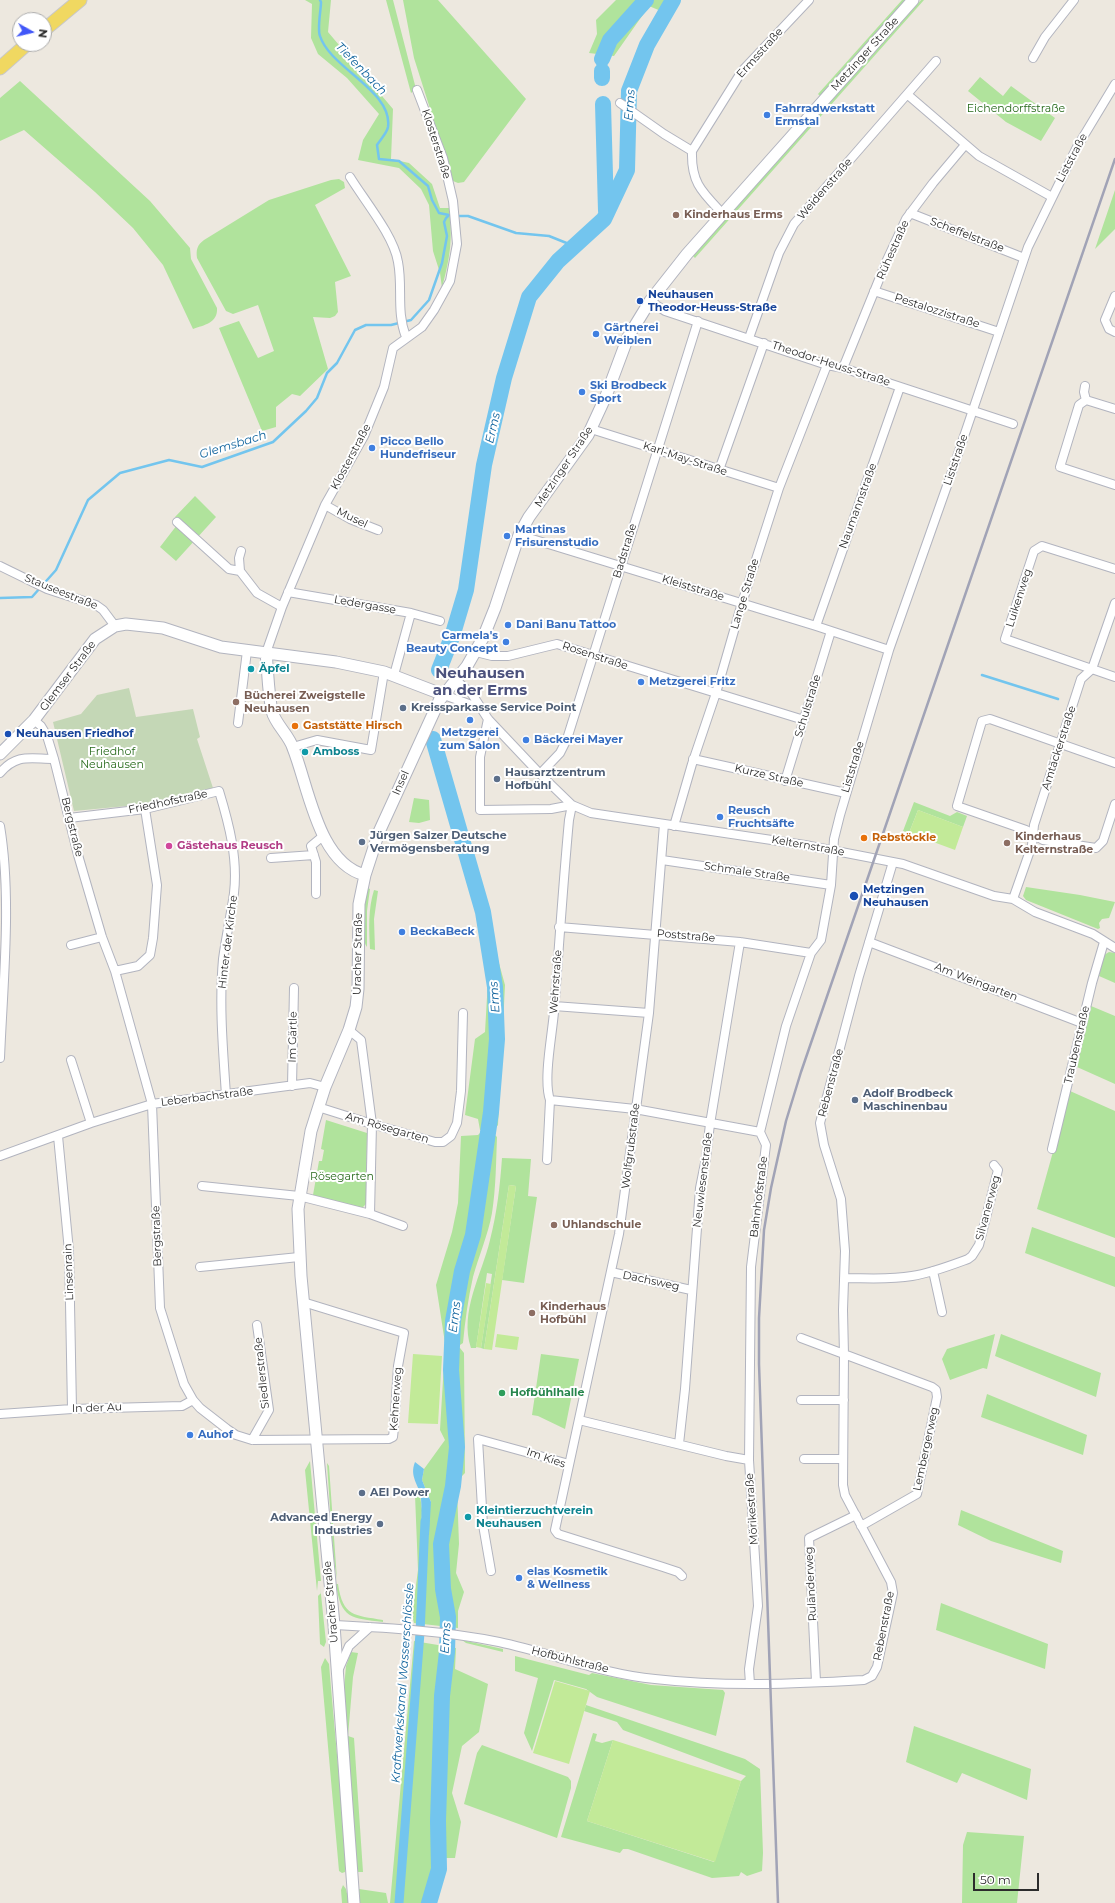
<!DOCTYPE html>
<html>
<head>
<meta charset="utf-8">
<style>
  body { margin:0 }
  #map { position:relative; width:1115px; height:1903px; overflow:hidden; background:#ede8df; font-family:Montserrat,sans-serif }
  canvas { display:block }
  .north { position:absolute; left:12px; top:12px; width:40px; height:40px; box-sizing:border-box; background:#fff; border:1px solid #ababab; border-radius:50%; rotate:98deg; font-size:11px; font-weight:700; line-height:16px; text-align:center; color:#2c2c2c }
  .north::after { content:''; display:block; margin:auto; width:14px; height:18px; background:#4157f8; clip-path:polygon(50% 0,100% 100%,50% 72%,0 100%) }
  .scale { position:absolute; left:973px; top:1873px; width:66px; height:18px; box-sizing:border-box; border:2px solid #2c2c2c; border-top:0; padding-left:5px; font-size:12px; line-height:14px; white-space:nowrap; color:#2c2c2c; -webkit-text-stroke:3px #fff; paint-order:stroke }
</style>
</head>
<body>
<div id="map">
<canvas width="1115" height="1903"></canvas>
<div class="north">N</div>
<div class="scale">50 m</div>
</div>
<script>
const ctx = document.querySelector('canvas').getContext('2d');
ctx.lineJoin = 'round';
function paint(path, color) {
  ctx.fillStyle = color;
  ctx.fill(path, 'evenodd');
}
function trace(path, color, width, dash) {
  ctx.strokeStyle = color;
  ctx.lineWidth = width;
  ctx.lineCap = dash ? 'butt' : 'round';
  ctx.setLineDash(dash || []);
  ctx.stroke(path);
}
function drawText(font, color, halo, rows, align = 'center') {
  ctx.font = font + ' Montserrat,sans-serif';
  ctx.lineWidth = 4;
  ctx.setLineDash([]);
  ctx.textBaseline = 'middle';
  ctx.strokeStyle = halo;
  ctx.fillStyle = color;
  for (const [text, x, y, turn = 0] of rows) {
    ctx.save();
    ctx.translate(x, y);
    ctx.rotate((+turn || 0) * Math.PI / 180);
    ctx.textAlign = isNaN(turn) ? turn : align;
    if (halo) ctx.strokeText(text, 0, 0);
    ctx.fillText(text, 0, 0);
    ctx.restore();
  }
}
paint(new Path2D(`
  M 305,0 L 331,0 L 328,32 L 393,109 L 391,159 L 409,163 L 432,184 L 440,208 L 449,208 C 453,241 450,257 442,288 L 440,273 L 433,251 L 429,205 L 421,189 L 399,168 L 358,160 L 363,140 L 379,114 L 347,78 L 318,54 L 311,38 L 312,4 Z
  M 386,0 L 393,0 L 416,89 L 411,93 Z
  M 403,0 L 438,0 L 526,99 L 464,182 L 458,183 L 453,181 L 414,58 Z
  M 616,0 L 679,0 L 668,14 L 649,6 L 614,56 L 589,53 L 597,34 L 596,20 Z
  M 902,0 L 906,0 L 820,96 L 818,94 Z
  M 921,0 L 924,0 L 695,258 L 693,256 Z
  M 980,77 L 1003,96 L 1011,86 L 1055,118 L 1041,141 L 1006,122 L 968,91 Z
  M 20,81 L 150,201 L 190,248 L 191,259 L 217,308 C 218,323 204,325 193,329 L 163,265 L 133,228 L 95,192 L 24,130 L 0,141 L 0,98 Z
  M 339,179 L 344,182 L 345,188 L 315,205 L 351,276 L 335,282 L 338,312 L 335,316 L 330,318 L 313,317 L 328,369 L 300,396 L 292,394 L 276,407 L 276,427 L 262,431 L 219,328 L 239,321 L 258,358 L 274,351 L 258,305 L 233,314 L 226,311 L 197,258 C 196,250 197,245 204,240 L 269,200 L 331,180 Z
  M 1115,190 L 1115,229 L 1095,249 Z
  M 195,496 L 216,517 L 176,561 L 160,547 L 177,525 L 189,529 L 175,517 Z
  M 414,798 L 429,800 L 430,820 L 419,823 L 409,822 Z
  M 914,802 L 950,816 L 957,812 L 967,816 L 963,827 L 918,810 L 909,833 L 903,831 Z
  M 1026,887 L 1080,895 L 1115,902 L 1109,918 L 1102,919 L 1099,923 L 1100,928 L 1098,929 L 1026,900 L 1023,896 Z
  M 368,888 L 370,889 L 367,911 L 367,947 C 359,936 365,901 368,888 Z
  M 374,890 L 378,891 L 374,919 L 375,950 L 370,949 C 369,929 368,909 374,890 Z
  M 1109,952 L 1115,953 L 1115,983 L 1099,976 L 1104,955 Z
  M 497,956 L 505,985 L 498,1125 L 494,1130 L 480,1130 L 478,1119 L 465,1115 L 475,1039 L 485,1032 L 489,962 Z
  M 1091,1006 L 1115,1016 L 1115,1084 L 1077,1067 Z
  M 1070,1091 L 1115,1111 L 1115,1238 L 1037,1209 Z
  M 326,1120 L 367,1133 L 366,1204 L 362,1208 L 358,1209 L 313,1195 L 319,1161 L 322,1161 L 324,1150 L 321,1149 Z
  M 480,1133 L 494,1134 L 497,1137 C 496,1162 496,1188 492,1213 C 488,1235 479,1255 473,1277 C 468,1299 465,1321 463,1343 L 460,1345 L 445,1343 L 436,1285 L 452,1232 L 458,1203 L 461,1136 L 478,1135 Z
  M 502,1158 L 531,1159 L 528,1196 L 537,1197 L 524,1283 L 502,1280 L 516,1186 L 509,1185 L 484,1349 L 481,1348 L 492,1274 L 487,1273 L 476,1348 L 471,1348 C 459,1312 482,1274 490,1240 C 497,1213 500,1186 502,1158 Z
  M 1032,1227 L 1115,1257 L 1115,1287 L 1025,1253 Z
  M 995,1334 L 987,1369 L 983,1368 L 950,1380 L 942,1359 L 947,1349 Z
  M 1001,1334 L 1101,1373 L 1096,1397 L 995,1356 Z
  M 445,1346 L 460,1348 L 464,1353 L 465,1473 L 461,1477 L 457,1488 L 459,1544 L 456,1573 L 464,1592 L 458,1611 L 458,1628 L 414,1623 L 412,1615 L 418,1570 L 415,1495 L 420,1495 L 422,1510 L 421,1533 L 431,1502 L 422,1480 L 424,1469 L 445,1440 L 440,1430 Z
  M 541,1354 L 579,1359 L 565,1429 L 538,1416 L 532,1415 Z
  M 987,1394 L 1087,1435 L 1083,1455 L 981,1417 Z
  M 310,1461 L 321,1581 L 318,1581 L 317,1591 L 305,1470 Z
  M 327,1463 L 329,1466 L 337,1580 L 333,1553 Z
  M 961,1510 L 1063,1551 L 1061,1563 L 991,1541 L 958,1525 Z
  M 336,1584 L 338,1584 C 343,1617 354,1615 383,1620 L 383,1622 C 351,1618 341,1619 336,1584 Z
  M 320,1585 L 326,1642 L 324,1647 L 320,1644 L 318,1596 L 321,1593 Z
  M 941,1603 L 1048,1644 L 1045,1669 L 936,1630 Z
  M 462,1640 L 503,1649 L 503,1652 L 466,1643 Z
  M 414,1641 L 456,1648 L 455,1669 L 488,1684 L 479,1732 L 462,1746 L 452,1793 L 461,1822 L 455,1858 L 443,1858 L 432,1903 L 390,1903 Z
  M 351,1652 L 358,1653 L 353,1677 L 348,1736 L 354,1738 L 363,1872 L 357,1872 L 344,1688 L 346,1666 Z
  M 515,1656 L 589,1675 L 592,1673 L 651,1685 L 723,1690 L 725,1693 L 716,1736 L 597,1697 L 586,1689 L 554,1680 L 532,1751 L 524,1733 L 538,1678 L 515,1671 Z
  M 325,1658 L 329,1664 L 331,1688 L 345,1844 L 345,1872 L 342,1873 L 339,1871 L 321,1667 Z
  M 586,1705 L 745,1759 L 760,1769 L 763,1853 L 762,1871 L 747,1876 L 741,1872 L 739,1876 L 712,1878 L 628,1849 L 623,1849 L 620,1853 L 561,1837 L 593,1733 L 597,1734 L 595,1741 L 602,1743 L 613,1740 L 587,1821 L 714,1862 L 741,1781 L 746,1776 L 623,1730 L 617,1722 L 584,1711 Z
  M 914,1726 L 1031,1769 L 1027,1800 L 962,1773 L 957,1783 L 906,1762 Z
  M 482,1745 L 568,1777 L 571,1781 L 571,1788 L 557,1838 L 464,1804 L 477,1753 Z
  M 967,1832 L 1024,1836 L 1017,1903 L 962,1903 L 963,1845 Z
  M 343,1885 L 346,1889 L 349,1903 L 342,1903 L 341,1890 Z
  M 359,1889 L 386,1893 L 388,1903 L 360,1903 Z`), '#b0e39c');
paint(new Path2D(`
  M 129,688 L 136,717 L 193,709 L 200,737 L 197,739 L 213,788 L 148,804 L 74,811 L 53,722 L 81,714 L 97,695 Z`), '#c4d7b6');
paint(new Path2D(`
  M 918,810 L 963,827 L 955,850 L 909,833 Z
  M 509,1185 L 516,1186 L 492,1350 L 484,1349 Z
  M 486,1283 L 491,1284 L 481,1348 L 476,1347 Z
  M 497,1334 L 519,1337 L 517,1350 L 495,1347 Z
  M 413,1354 L 442,1356 L 438,1424 L 408,1423 Z
  M 555,1681 L 590,1691 L 569,1764 L 533,1753 Z
  M 613,1740 L 741,1781 L 715,1862 L 587,1821 Z`), '#c2ea98');
paint(new Path2D(`
  M 415,1462 L 424,1469 L 422,1480 L 431,1502 L 429,1535 L 421,1533 C 421,1521 422,1510 421,1498 C 419,1484 409,1477 415,1462 Z`), '#73c5ee');
trace(new Path2D(`
  M 320,0 L 321,2 C 321,10 317,29 320,36 C 330,68 393,91 388,127 C 387,133 380,140 377,145 L 379,159 L 399,161 L 428,186 L 432,200 L 439,213 L 449,215
  M 456,216 L 468,216 L 516,233 L 549,236 L 574,246
  M 0,598 L 32,597 L 56,570 L 88,500 L 120,473 L 169,460 L 202,467 L 273,442 L 306,411 L 317,398 L 327,373 L 337,363 L 355,330 L 366,325 L 391,325 L 411,320 L 429,300 L 442,263 L 447,236 L 444,222 L 446,218 L 449,215
  M 982,675 L 1058,699`), '#73c5ee', 2.5);
trace(new Path2D(`
  M 399,1903 L 420,1633 L 425,1521`), '#73c5ee', 9);
trace(new Path2D(`
  M 602,59 L 610,40 L 646,0
  M 602,78 L 602,71
  M 603,104 L 606,211
  M 439,670 L 452,637 L 466,590 L 484,465 L 504,378 L 529,297 L 558,261 L 604,219 L 627,170 L 629,91 L 647,45 L 673,0
  M 429,1903 L 439,1869 L 438,1821 L 442,1696 L 447,1652 L 448,1617 L 443,1589 L 441,1544 L 453,1486 L 457,1447 L 451,1370 L 453,1321 L 462,1271 L 473,1235 L 491,1112 L 497,1039 L 495,987 L 483,912 L 433,739`), '#73c5ee', 16);
const street = new Path2D(`
  M 1033,58 L 1045,37 L 1074,0
  M 908,95 L 979,156 L 1052,197
  M 620,103 L 664,134 L 692,151
  M 350,177 C 364,200 394,236 398,262 C 403,288 396,311 406,337
  M 910,213 L 1024,258
  M 723,214 C 702,192 691,183 692,151 L 742,71 L 809,0
  M 874,291 L 999,332
  M 1115,296 L 1105,320 L 1109,329 L 1115,332
  M 650,301 L 665,311 L 827,365 L 843,368 L 1013,424
  M 749,338 L 779,253 L 794,224 L 936,61
  M 843,368 L 887,260 L 906,219 L 933,183 L 965,145
  M 1085,386 L 1084,392 L 1086,400 L 1115,409
  M 1086,400 L 1079,405 L 1060,467 L 1115,485
  M 591,429 L 779,488
  M 719,470 L 764,343
  M 325,505 L 350,519 L 378,530
  M 177,522 L 229,569 L 240,571 L 257,593 L 282,607
  M 519,535 L 816,626 L 889,650
  M 0,566 L 47,589 L 96,605 L 103,610 L 115,626
  M 1115,569 L 1042,546 L 1034,551 L 1005,639 L 1115,677
  M 240,571 L 239,558 L 241,551
  M 288,592 L 411,613 L 440,621
  M 816,626 L 900,387
  M 476,652 L 492,656 L 508,656 L 557,644 L 804,720
  M 266,653 L 282,607 L 325,505 L 364,436 L 384,387 L 393,348 L 422,327 L 434,310 L 450,281 L 457,244 L 453,201 L 443,158 L 417,90
  M 394,675 L 411,613
  M 457,681 L 472,694 L 488,719 L 540,774 L 572,805 L 591,813 L 805,845 L 903,864 L 994,896 L 1013,899 L 1035,912 L 1093,934 L 1115,948
  M 444,695 L 480,708
  M 488,719 L 480,757 L 480,810 L 551,809 L 572,805 L 569,820 C 563,884 559,948 554,1012 C 552,1036 543,1080 550,1100 L 547,1160
  M 34,720 L 41,726 L 47,736 L 54,759 L 78,855 L 102,937 L 115,971 L 152,1104 L 160,1308 L 184,1384 L 193,1400 L 200,1408 L 227,1429 L 236,1435 L 252,1440 L 389,1439 L 393,1437 L 394,1428 L 398,1366 L 404,1333 L 303,1302
  M 238,723 L 247,651
  M 293,747 L 317,740 L 371,750 L 384,672
  M 693,759 L 846,793
  M 1115,763 L 990,719 L 982,721 L 957,806 L 1026,830 L 1043,840 L 1096,848 L 1103,841 L 1115,804
  M 0,773 C 17,753 31,759 54,759
  M 540,774 L 560,753 L 567,739 L 698,321
  M 785,781 L 831,631
  M 69,818 L 145,809 L 219,791 C 229,824 238,858 234,893 C 231,915 226,937 223,959 C 219,1004 223,1050 226,1095
  M 664,824 L 649,1013 L 619,1234 L 555,1530 L 558,1534 L 663,1567 L 678,1572 L 682,1576
  M 0,826 C 12,898 3,984 0,1058
  M 674,826 L 692,764 L 716,693 L 742,603 L 779,488 L 827,365
  M 271,858 L 314,855
  M 662,860 L 831,885
  M 316,894 L 316,862 L 311,846 L 323,836
  M 1013,899 L 1032,845 L 1034,825 L 1081,679 L 1092,669 L 1115,603
  M 559,927 L 740,942 L 811,953
  M 869,942 L 1082,1023
  M 71,945 L 102,937
  M 115,971 L 138,966 L 150,955 L 153,938 L 157,885 L 145,809
  M 554,1006 L 649,1013
  M 71,1060 L 91,1123
  M 292,1086 L 294,988
  M 550,1100 L 635,1109 L 760,1132
  M 318,1107 L 372,1124 L 435,1142 L 443,1142 L 451,1136 L 457,1123 L 461,1091 L 463,1013
  M 58,1136 L 69,1251 L 72,1409
  M 1052,1149 L 1092,983 L 1104,942
  M 0,1156 L 91,1123 L 152,1104 L 310,1083 L 325,1087
  M 202,1186 L 299,1196 L 370,1214 L 372,1124 L 361,1040 L 349,1030
  M 370,1214 L 403,1226
  M 200,1267 L 299,1257
  M 933,1271 L 942,1312
  M 611,1272 L 691,1290
  M 844,1278 C 866,1278 889,1280 912,1276 C 931,1273 949,1266 968,1259 L 972,1256 L 979,1245 L 998,1170 L 994,1165
  M 801,1338 L 932,1387 L 936,1390 L 937,1397 L 917,1494 L 861,1526
  M 801,1400 L 844,1400
  M 0,1414 L 72,1409 L 182,1406 L 193,1400
  M 579,1420 L 726,1456 L 749,1460
  M 252,1440 L 269,1410 L 257,1325
  M 679,1444 L 685,1389 L 700,1188 L 706,1158 L 710,1124 L 740,942
  M 804,1459 L 843,1459
  M 491,1571 L 483,1525 L 478,1439 L 569,1464
  M 334,1625 C 389,1628 445,1631 499,1642 C 551,1653 602,1674 655,1679 C 724,1687 795,1684 864,1680 L 872,1676 L 877,1667 L 893,1593 L 891,1582 L 845,1495 L 843,1485 L 844,1355 L 843,1310 L 845,1251 L 841,1199 L 824,1145 L 820,1123 L 859,976 L 893,862
  M 338,1671 L 349,1646 L 370,1627
  M 816,1682 L 809,1538 L 856,1515
  M 750,1684 L 749,1669 L 758,1606 L 749,1460 L 751,1267 L 766,1145 L 760,1132 L 786,1026 L 811,953 L 821,940 L 831,885 L 834,839 L 840,815 L 889,650 L 954,466 L 1028,247 L 1077,147 L 1115,84`);
const secondary = new Path2D(`
  M 266,653 C 268,672 268,692 272,711 C 275,724 289,735 293,748 C 309,788 318,863 365,875
  M 0,754 L 34,720 L 95,639 L 115,626 L 126,624 L 163,628 L 221,647 L 336,662 L 384,672 L 444,695
  M 354,1903 L 334,1625 L 301,1276 L 298,1209 L 311,1131 L 325,1087 L 349,1030 L 356,1007 L 358,989 L 359,904 L 365,875 L 379,832 L 439,701 L 467,666 L 483,638 L 495,608 L 519,535 L 529,517 L 588,435 L 606,396 L 628,337 L 650,301 L 687,254 L 913,0`);
const primary = new Path2D(`
  M 44,30 L 80,0
  M 0,68 L 27,44`);
trace(street, '#b2b4bf', 10);
trace(secondary, '#b2b4bf', 13);
trace(primary, '#c8c8c8', 15);
trace(street, '#fff', 8);
trace(secondary, '#fff', 11);
trace(primary, '#f0d861', 13);
trace(new Path2D(`
  M 778,1903 L 759,1364 L 759,1318 L 764,1230 L 771,1188 L 786,1121 L 801,1072 L 1115,159`), '#a1a3b6', 2.5);
for (const [x, y, r, color] of [
  [767,115,4,"#3f7fe0"],
  [676,215,4,"#8d6e63"],
  [640,301,4,"#1a4fb4"],
  [596,334,4,"#3f7fe0"],
  [582,392,4,"#3f7fe0"],
  [372,448,4,"#3f7fe0"],
  [507,536,4,"#3f7fe0"],
  [508,625,4,"#3f7fe0"],
  [506,642,4,"#3f7fe0"],
  [251,669,4,"#0f9aa8"],
  [641,682,4,"#3f7fe0"],
  [236,702,4,"#8d6e63"],
  [403,708,4,"#5c6f8a"],
  [470,720,4,"#3f7fe0"],
  [295,726,4,"#e8710a"],
  [8,734,4,"#1a4fb4"],
  [526,740,4,"#3f7fe0"],
  [305,752,4,"#0f9aa8"],
  [497,779,4,"#5c6f8a"],
  [720,817,4,"#3f7fe0"],
  [864,838,4,"#e8710a"],
  [362,842,4,"#5c6f8a"],
  [1007,843,4,"#8d6e63"],
  [169,846,4,"#d1479c"],
  [854,896,5,"#1a4fb4"],
  [402,932,4,"#3f7fe0"],
  [855,1100,4,"#5c6f8a"],
  [554,1225,4,"#8d6e63"],
  [532,1313,4,"#8d6e63"],
  [502,1393,4,"#2e9e5b"],
  [190,1435,4,"#3f7fe0"],
  [362,1493,4,"#5c6f8a"],
  [468,1517,4,"#0f9aa8"],
  [380,1524,4,"#5c6f8a"],
  [519,1578,4,"#3f7fe0"]
]) {
  const dot = new Path2D();
  dot.arc(x, y, r, 0, 2 * Math.PI);
  ctx.fillStyle = color;
  ctx.fill(dot);
  trace(dot, '#fff', 1.5);
}
drawText('11px', '#2c2c2c', '#fff', [
  ["Ermsstraße",760,53,-48],
  ["Metzinger Straße",865,54,-48],
  ["Klosterstraße",436,144,72],
  ["Liststraße",1072,158,-62],
  ["Weidenstraße",825,189,-49],
  ["Scheffelstraße",967,235,21],
  ["Rühestraße",893,250,-66],
  ["Pestalozzistraße",937,311,18],
  ["Theodor-Heuss-Straße",831,364,18],
  ["Klosterstraße",351,457,-62],
  ["Karl-May-Straße",685,459,18],
  ["Liststraße",956,460,-71],
  ["Metzinger Straße",564,467,-56],
  ["Naumannstraße",858,506,-70],
  ["Musel",352,518,26],
  ["Badstraße",625,551,-73],
  ["Kleiststraße",693,588,17],
  ["Stauseestraße",61,592,22],
  ["Lange Straße",745,594,-73],
  ["Luikenweg",1019,598,-72],
  ["Ledergasse",365,605,10],
  ["Rosenstraße",595,656,18],
  ["Glemser Straße",68,676,-53],
  ["Schulstraße",808,706,-73],
  ["Amtäckerstraße",1059,748,-72],
  ["Liststraße",853,767,-73],
  ["Kurze Straße",769,776,13],
  ["Insel",401,783,-66],
  ["Friedhofstraße",168,802,-12],
  ["Bergstraße",72,827,76],
  ["Kelternstraße",808,846,10],
  ["Schmale Straße",747,872,8],
  ["Poststraße",686,936,5],
  ["Hinter der Kirche",228,942,-83],
  ["Uracher Straße",358,954,-89],
  ["Wehrstraße",556,982,-86],
  ["Am Weingarten",976,982,21],
  ["Im Gärtle",293,1037,-89],
  ["Traubenstraße",1077,1045,-77],
  ["Rebenstraße",831,1083,-75],
  ["Leberbachstraße",207,1097,-7],
  ["Am Rösegarten",387,1128,16],
  ["Wolfgrubstraße",631,1146,-83],
  ["Neuwiesenstraße",703,1180,-83],
  ["Bahnhofstraße",759,1197,-83],
  ["Silvanerweg",988,1208,-75],
  ["Bergstraße",157,1236,-92],
  ["Linsenrain",69,1272,-92],
  ["Dachsweg",651,1281,12],
  ["Siedlerstraße",262,1373,-96],
  ["Kehnerweg",396,1399,-86],
  ["In der Au",97,1408,-2],
  ["Lembergerweg",926,1449,-78],
  ["Im Kies",546,1458,19],
  ["Mörikestraße",752,1509,-94],
  ["Ruländerweg",811,1584,-93],
  ["Uracher Straße",331,1602,-95],
  ["Rebenstraße",884,1626,-79],
  ["Hofbühlstraße",570,1660,14]
]);
drawText('bold 11px', '#366cbe', '#fff', [
  ["Fahrradwerkstatt",775,109],
  ["Ermstal",775,122],
  ["Gärtnerei",604,328],
  ["Weiblen",604,341],
  ["Ski Brodbeck",590,386],
  ["Sport",590,399],
  ["Picco Bello",380,442],
  ["Hundefriseur",380,455],
  ["Martinas",515,530],
  ["Frisurenstudio",515,543],
  ["Dani Banu Tattoo",516,625],
  ["Carmela's",498,636,"right"],
  ["Beauty Concept",498,649,"right"],
  ["Metzgerei Fritz",649,682],
  ["Metzgerei",470,733,"center"],
  ["zum Salon",470,746,"center"],
  ["Bäckerei Mayer",534,740],
  ["Reusch",728,811],
  ["Fruchtsäfte",728,824],
  ["BeckaBeck",410,932],
  ["Auhof",198,1435],
  ["elas Kosmetik",527,1572],
  ["& Wellness",527,1585]
], 'left');
drawText('11px', '#276a1b', '#fff', [
  ["Eichendorffstraße",1016,109],
  ["Friedhof",112,752],
  ["Neuhausen",112,765],
  ["Rösegarten",342,1177]
]);
drawText('bold 11px', '#785e54', '#fff', [
  ["Kinderhaus Erms",684,215],
  ["Bücherei Zweigstelle",244,696],
  ["Neuhausen",244,709],
  ["Kinderhaus",1015,837],
  ["Kelternstraße",1015,850],
  ["Uhlandschule",562,1225],
  ["Kinderhaus",540,1307],
  ["Hofbühl",540,1320]
], 'left');
drawText('bold 11px', '#164399', '#fff', [
  ["Neuhausen",648,295],
  ["Theodor-Heuss-Straße",648,308],
  ["Neuhausen Friedhof",16,734],
  ["Metzingen",863,890],
  ["Neuhausen",863,903]
], 'left');
drawText('bold 11px', '#0d838f', '#fff', [
  ["Äpfel",259,669],
  ["Amboss",313,752],
  ["Kleintierzuchtverein",476,1511],
  ["Neuhausen",476,1524]
], 'left');
drawText('bold 11px', '#4e5e75', '#fff', [
  ["Kreissparkasse Service Point",411,708],
  ["Hausarztzentrum",505,773],
  ["Hofbühl",505,786],
  ["Jürgen Salzer Deutsche",370,836],
  ["Vermögensberatung",370,849],
  ["Adolf Brodbeck",863,1094],
  ["Maschinenbau",863,1107],
  ["AEI Power",370,1493],
  ["Advanced Energy",372,1518,"right"],
  ["Industries",372,1531,"right"]
], 'left');
drawText('bold 11px', '#c56008', '#fff', [
  ["Gaststätte Hirsch",303,726],
  ["Rebstöckle",872,838]
], 'left');
drawText('bold 11px', '#b23c85', '#fff', [
  ["Gästehaus Reusch",177,846]
], 'left');
drawText('bold 11px', '#27864d', '#fff', [
  ["Hofbühlhalle",510,1393]
], 'left');
drawText('italic 12px', '#0f639d', '#fff', [
  ["Tiefenbach",361,69,46],
  ["Erms",630,105,-85],
  ["Erms",493,428,-77],
  ["Glemsbach",233,445,-17],
  ["Erms",495,997,-94],
  ["Erms",455,1317,-83],
  ["Erms",446,1638,-86],
  ["Kraftwerkskanal Wasserschlössle",403,1683,-86]
]);
drawText('bold 15px', '#4c527d', '#fff', [
  ["Neuhausen",480,674],
  ["an der Erms",480,691]
]);
</script>
</body>
</html>
